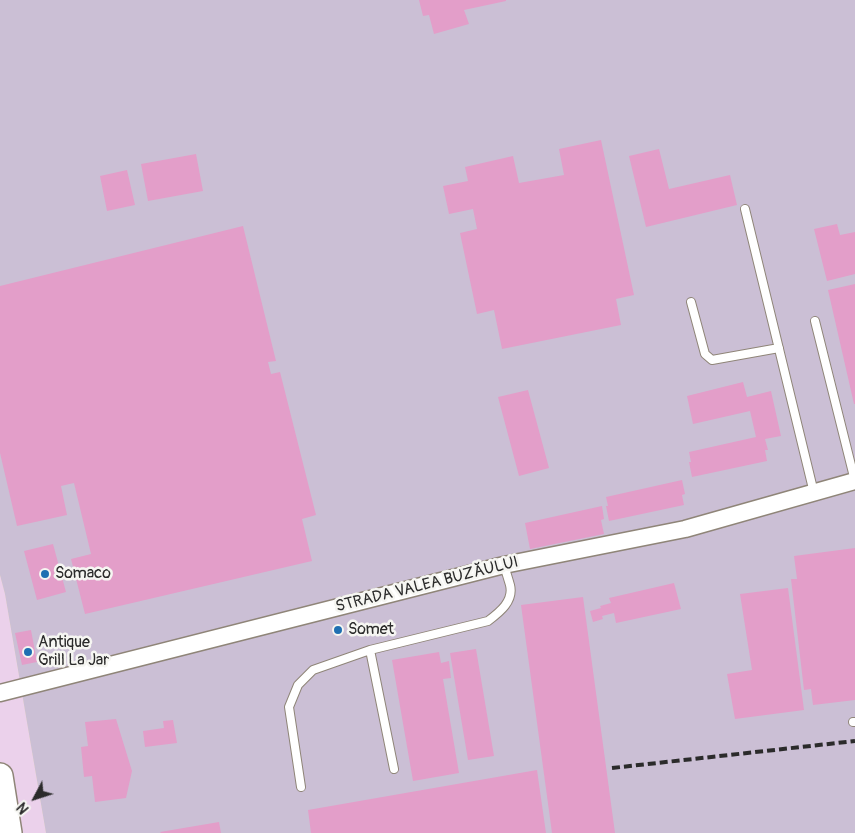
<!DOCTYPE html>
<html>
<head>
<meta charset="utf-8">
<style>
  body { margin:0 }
  #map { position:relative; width:855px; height:833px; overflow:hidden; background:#f3dfc4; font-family:Pangolin,sans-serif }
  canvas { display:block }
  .north { position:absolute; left:10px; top:773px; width:50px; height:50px; -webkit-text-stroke:4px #f6f6f2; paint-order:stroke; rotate:230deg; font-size:14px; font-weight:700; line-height:20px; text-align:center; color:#2b2b2b }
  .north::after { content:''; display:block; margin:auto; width:18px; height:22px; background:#2b2b2b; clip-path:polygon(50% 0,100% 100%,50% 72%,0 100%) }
</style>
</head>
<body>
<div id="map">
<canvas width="855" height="833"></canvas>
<div class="north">N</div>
</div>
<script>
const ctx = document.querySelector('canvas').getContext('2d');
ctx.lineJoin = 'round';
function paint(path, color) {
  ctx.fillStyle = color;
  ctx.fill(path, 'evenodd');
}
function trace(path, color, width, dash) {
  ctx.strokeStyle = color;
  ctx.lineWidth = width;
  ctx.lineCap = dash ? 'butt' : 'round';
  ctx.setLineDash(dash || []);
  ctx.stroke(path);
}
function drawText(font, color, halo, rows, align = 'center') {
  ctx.font = font + ' Pangolin,sans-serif';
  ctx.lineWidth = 5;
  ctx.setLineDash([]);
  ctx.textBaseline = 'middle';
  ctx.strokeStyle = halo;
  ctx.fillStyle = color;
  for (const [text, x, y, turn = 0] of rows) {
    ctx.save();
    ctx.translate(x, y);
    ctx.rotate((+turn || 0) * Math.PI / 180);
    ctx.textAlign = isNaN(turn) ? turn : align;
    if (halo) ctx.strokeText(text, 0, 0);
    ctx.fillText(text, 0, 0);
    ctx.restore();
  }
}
paint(new Path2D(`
  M 0,575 L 5,594 L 46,833 L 0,833 Z`), '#ebd1eb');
paint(new Path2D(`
  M 0,0 L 855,0 L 855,833 L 46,833 L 5,594 L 0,575 Z`), '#cbbfd5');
paint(new Path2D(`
  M 419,0 L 506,0 L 506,1 L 464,10 L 469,24 L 434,34 L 429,15 L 423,16 Z
  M 601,140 L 634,295 L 616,299 L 621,325 L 502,349 L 494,310 L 477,314 L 460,233 L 477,229 L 473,209 L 449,214 L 443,186 L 468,181 L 465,167 L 513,156 L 519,183 L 564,175 L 559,149 Z
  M 659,149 L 669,189 L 730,175 L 737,205 L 646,227 L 629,156 Z
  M 196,154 L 203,191 L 148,201 L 141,164 Z
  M 127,170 L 135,205 L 107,211 L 100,176 Z
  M 837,224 L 840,235 L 855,232 L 855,274 L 827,281 L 814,229 Z
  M 243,226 L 276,361 L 268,362 L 271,374 L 280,372 L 316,515 L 302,519 L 312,561 L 85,614 L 71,559 L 91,554 L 74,483 L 61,486 L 67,515 L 17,526 L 0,453 L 0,286 Z
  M 855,284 L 855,404 L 854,404 L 828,290 Z
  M 743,382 L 747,397 L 771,391 L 781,436 L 765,439 L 768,450 L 765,450 L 767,461 L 692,477 L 689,462 L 691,462 L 689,452 L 756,437 L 750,411 L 693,424 L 687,396 Z
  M 528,390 L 549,468 L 519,476 L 498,397 Z
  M 682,480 L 685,494 L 682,495 L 684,505 L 609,521 L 606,506 L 608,506 L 606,497 Z
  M 602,506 L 604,519 L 601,520 L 604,534 L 530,549 L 525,523 Z
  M 53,544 L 66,592 L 37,600 L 24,551 Z
  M 855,548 L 855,700 L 813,705 L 811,689 L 804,690 L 791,579 L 797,579 L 794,556 Z
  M 674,583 L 681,609 L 616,623 L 614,613 L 602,616 L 603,619 L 593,622 L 590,611 L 601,608 L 600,606 L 611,603 L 609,598 Z
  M 788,588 L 804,710 L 735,719 L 727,674 L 752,670 L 740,594 Z
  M 583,597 L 615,833 L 552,833 L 521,605 Z
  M 31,630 L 37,662 L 22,665 L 15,633 Z
  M 476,649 L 494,756 L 468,760 L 450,653 Z
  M 439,652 L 441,663 L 449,661 L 451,678 L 443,679 L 459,773 L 413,781 L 392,660 Z
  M 116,719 L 132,771 L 126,798 L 95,802 L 92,776 L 84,777 L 81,747 L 88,746 L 85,722 Z
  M 173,720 L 177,743 L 145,747 L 143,731 L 164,728 L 163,721 Z
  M 537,770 L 546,833 L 311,833 L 308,810 Z
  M 219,822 L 221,833 L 161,833 L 160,832 Z`), '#e39ec9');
const service = new Path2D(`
  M 745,209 L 814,493
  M 691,302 L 705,354 L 712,360 L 779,348
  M 815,321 L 855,481
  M 370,650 L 394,769
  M 853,722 L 855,722
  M 301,787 L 289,707 L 298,685 L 313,670 L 370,650 L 488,621 C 500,612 514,601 510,585 C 508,578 506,572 504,565`);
const minor = new Path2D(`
  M 0,693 L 504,565 L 685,529 L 855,481`);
const primary = new Path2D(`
  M 0,776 L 9,833`);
trace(service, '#8f8578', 10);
trace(minor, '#8f8578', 19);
trace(primary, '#8f8578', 28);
trace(service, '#fff', 8);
trace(minor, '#fff', 16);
trace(primary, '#fff', 25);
trace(new Path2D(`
  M 612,768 L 855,741`), '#2b2b2b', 4, [8, 4]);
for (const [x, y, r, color] of [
  [45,574,5,"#1f6fb2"],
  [338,630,5,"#1f6fb2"],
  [28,652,5,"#1f6fb2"]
]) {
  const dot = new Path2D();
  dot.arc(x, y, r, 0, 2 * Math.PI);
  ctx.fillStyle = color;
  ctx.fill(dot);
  trace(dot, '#f6f6f2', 2);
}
drawText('16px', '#2b2b2b', '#f6f6f2', [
  ["Somaco",55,574],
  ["Somet",348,630],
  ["Antique",38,643],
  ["Grill La Jar",38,661]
], 'left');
drawText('16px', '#2b2b2b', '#f6f6f2', [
  ["STRADA VALEA BUZĂULUI",427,585,-14]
]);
</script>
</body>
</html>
